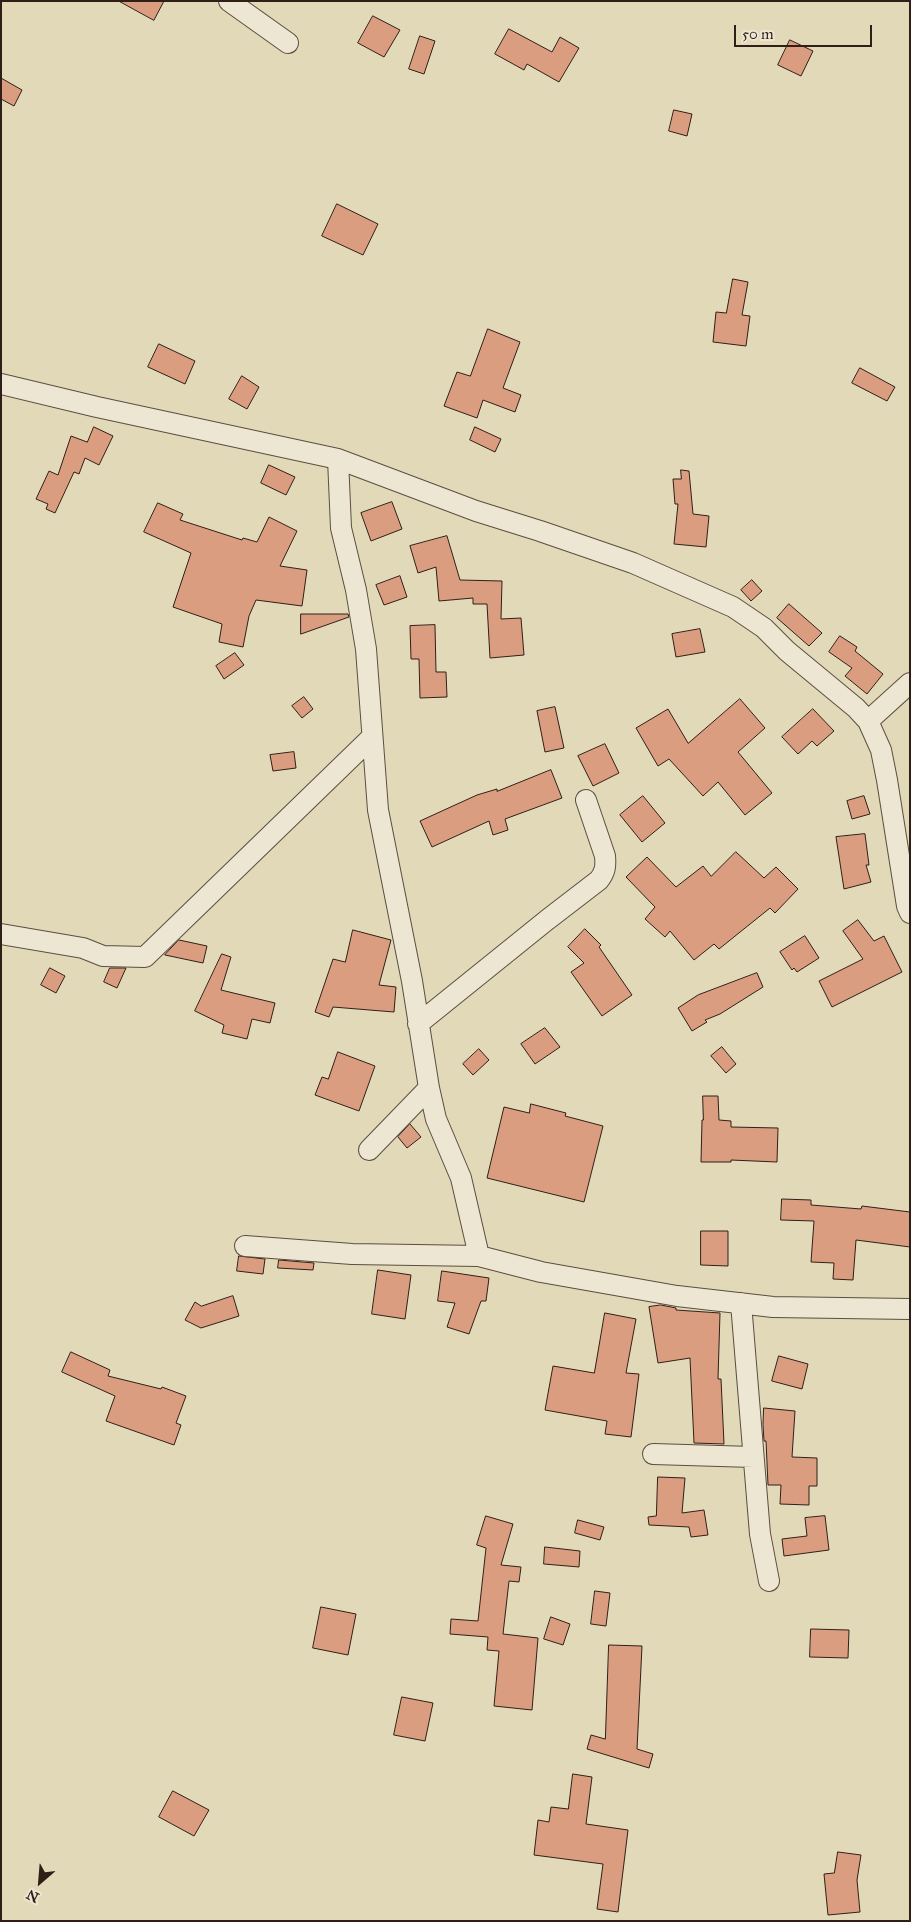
<!DOCTYPE html>
<html>
<head>
<meta charset="utf-8">
<style>
  body { margin:0 }
  #map { position:relative; width:911px; height:1922px; overflow:hidden; background:#e2d9b9; font-family:"IM FELL Great Primer",serif }
  canvas { display:block }
  .frame { position:absolute; inset:0; border:2px solid #301f17; pointer-events:none }
  .north { position:absolute; left:15px; top:1857px; width:50px; height:50px; -webkit-text-stroke:4px #ece6d2; paint-order:stroke; rotate:207deg; font-size:14px; font-weight:700; line-height:20px; text-align:center; color:#301f17 }
  .north::after { content:''; display:block; margin:auto; width:18px; height:22px; background:#301f17; clip-path:polygon(50% 0,100% 100%,50% 72%,0 100%) }
  .scale { position:absolute; left:734px; top:25px; width:138px; height:22px; box-sizing:border-box; border:2px solid #301f17; border-top:0; padding-left:6px; font-size:15px; line-height:18px; white-space:nowrap; color:#301f17; -webkit-text-stroke:4px #ece6d2; paint-order:stroke }
</style>
</head>
<body>
<div id="map">
<canvas width="911" height="1922"></canvas>
<div class="frame"></div>
<div class="north">N</div>
<div class="scale">50 m</div>
</div>
<script>
const ctx = document.querySelector('canvas').getContext('2d');
ctx.lineJoin = 'round';
function paint(path, color) {
  ctx.fillStyle = color;
  ctx.fill(path, 'evenodd');
}
function trace(path, color, width, dash) {
  ctx.strokeStyle = color;
  ctx.lineWidth = width;
  ctx.lineCap = dash ? 'butt' : 'round';
  ctx.setLineDash(dash || []);
  ctx.stroke(path);
}
const building = new Path2D(`
  M 119,1 L 164,1 L 154,20 Z
  M 373,16 L 400,30 L 384,57 L 358,43 Z
  M 509,29 L 552,52 L 560,37 L 579,48 L 559,82 L 527,64 L 524,70 L 495,54 Z
  M 420,36 L 435,41 L 424,74 L 409,69 Z
  M 790,40 L 813,51 L 801,76 L 778,65 Z
  M 1,78 L 22,90 L 14,106 L 1,99 Z
  M 674,110 L 692,114 L 687,136 L 669,131 Z
  M 337,204 L 378,224 L 363,255 L 322,236 Z
  M 733,279 L 748,282 L 742,315 L 750,316 L 746,346 L 713,342 L 716,312 L 726,313 Z
  M 488,329 L 520,342 L 503,388 L 521,395 L 515,412 L 483,400 L 477,418 L 444,406 L 457,372 L 470,376 Z
  M 159,344 L 195,361 L 185,384 L 148,367 Z
  M 860,368 L 895,387 L 887,401 L 852,383 Z
  M 242,376 L 259,387 L 247,409 L 229,399 Z
  M 94,427 L 113,436 L 99,465 L 85,458 L 79,474 L 74,472 L 55,513 L 46,509 L 48,504 L 36,499 L 49,471 L 58,475 L 71,436 L 87,442 Z
  M 475,427 L 501,439 L 495,452 L 470,440 Z
  M 269,465 L 295,477 L 286,495 L 261,483 Z
  M 681,470 L 689,471 L 693,514 L 709,516 L 706,547 L 674,544 L 678,504 L 675,504 L 673,479 L 681,479 Z
  M 392,502 L 402,529 L 371,541 L 361,513 Z
  M 158,503 L 183,514 L 180,520 L 242,540 L 243,538 L 257,542 L 269,517 L 297,531 L 280,566 L 307,570 L 302,606 L 256,600 L 249,616 L 243,647 L 219,642 L 222,624 L 173,607 L 191,553 L 144,532 Z
  M 447,536 L 460,580 L 502,581 L 501,619 L 521,618 L 524,655 L 490,658 L 487,604 L 473,604 L 473,598 L 439,601 L 436,567 L 418,573 L 410,546 Z
  M 400,576 L 407,597 L 384,605 L 376,585 Z
  M 752,580 L 762,591 L 751,601 L 741,590 Z
  M 789,604 L 822,633 L 809,646 L 777,618 Z
  M 301,614 L 348,614 L 349,617 L 301,634 Z
  M 435,625 L 436,672 L 446,672 L 447,697 L 420,698 L 419,659 L 411,659 L 410,626 Z
  M 700,629 L 705,652 L 676,657 L 672,634 Z
  M 840,636 L 857,647 L 855,651 L 883,674 L 867,694 L 845,676 L 852,668 L 829,652 Z
  M 235,653 L 244,665 L 224,679 L 216,666 Z
  M 304,697 L 313,709 L 302,718 L 292,706 Z
  M 740,699 L 765,728 L 738,752 L 772,793 L 745,815 L 718,782 L 703,796 L 669,759 L 658,766 L 636,728 L 668,709 L 688,743 Z
  M 555,707 L 564,748 L 545,752 L 537,711 Z
  M 813,709 L 834,731 L 817,746 L 812,741 L 798,754 L 782,737 Z
  M 605,744 L 619,773 L 593,786 L 578,756 Z
  M 294,752 L 296,768 L 273,771 L 270,755 Z
  M 551,770 L 562,798 L 505,819 L 508,830 L 493,835 L 489,821 L 432,847 L 420,821 L 477,795 L 497,789 L 497,791 Z
  M 643,796 L 665,823 L 642,842 L 620,815 Z
  M 864,796 L 870,814 L 852,819 L 847,801 Z
  M 865,834 L 869,865 L 866,865 L 871,882 L 844,889 L 836,837 Z
  M 736,852 L 764,878 L 776,867 L 798,889 L 775,913 L 770,908 L 719,949 L 714,944 L 694,960 L 670,931 L 665,937 L 645,919 L 655,907 L 626,877 L 647,857 L 676,887 L 703,866 L 711,876 Z
  M 858,920 L 874,941 L 884,936 L 902,972 L 832,1007 L 819,981 L 863,959 L 843,931 Z
  M 585,929 L 601,945 L 599,947 L 632,995 L 602,1016 L 571,972 L 584,963 L 568,947 Z
  M 353,930 L 391,940 L 379,985 L 396,987 L 394,1012 L 333,1007 L 329,1017 L 315,1012 L 333,959 L 345,962 Z
  M 805,936 L 819,958 L 797,972 L 794,968 L 792,970 L 780,952 Z
  M 179,940 L 207,946 L 203,963 L 165,955 Z
  M 222,954 L 231,957 L 221,990 L 275,1003 L 270,1023 L 252,1019 L 247,1039 L 222,1033 L 224,1025 L 195,1011 Z
  M 50,968 L 65,976 L 56,993 L 41,985 Z
  M 110,968 L 126,968 L 117,988 L 104,982 Z
  M 757,973 L 763,987 L 720,1014 L 705,1020 L 707,1022 L 692,1031 L 678,1008 L 698,995 Z
  M 545,1028 L 560,1047 L 535,1064 L 521,1044 Z
  M 722,1047 L 736,1064 L 726,1073 L 711,1056 Z
  M 479,1049 L 489,1060 L 473,1075 L 463,1064 Z
  M 338,1052 L 375,1066 L 359,1111 L 315,1095 L 322,1077 L 328,1079 Z
  M 703,1096 L 718,1096 L 719,1120 L 731,1121 L 731,1127 L 778,1128 L 777,1162 L 731,1160 L 731,1162 L 701,1162 L 702,1120 L 703,1120 Z
  M 531,1104 L 566,1113 L 565,1116 L 603,1126 L 584,1202 L 487,1178 L 504,1107 L 529,1113 Z
  M 410,1124 L 421,1137 L 407,1148 L 398,1137 Z
  M 782,1199 L 811,1200 L 811,1205 L 861,1209 L 862,1206 L 910,1212 L 910,1247 L 856,1240 L 853,1280 L 833,1279 L 834,1263 L 811,1262 L 814,1221 L 781,1220 Z
  M 701,1231 L 728,1231 L 728,1266 L 701,1265 Z
  M 239,1256 L 265,1259 L 263,1274 L 237,1271 Z
  M 279,1260 L 314,1263 L 313,1270 L 278,1268 Z
  M 378,1270 L 411,1275 L 405,1319 L 372,1314 Z
  M 442,1271 L 489,1278 L 486,1301 L 481,1301 L 469,1334 L 447,1327 L 455,1303 L 438,1301 Z
  M 233,1296 L 239,1316 L 201,1328 L 185,1320 L 195,1302 L 201,1306 Z
  M 661,1305 L 676,1308 L 676,1310 L 720,1313 L 718,1379 L 721,1379 L 724,1444 L 694,1443 L 690,1358 L 658,1363 L 649,1307 Z
  M 605,1313 L 636,1319 L 626,1373 L 639,1374 L 631,1437 L 605,1434 L 607,1421 L 545,1410 L 553,1366 L 594,1373 Z
  M 71,1352 L 110,1370 L 108,1376 L 161,1389 L 162,1387 L 186,1396 L 176,1423 L 181,1425 L 174,1445 L 106,1421 L 115,1396 L 62,1372 Z
  M 779,1356 L 808,1364 L 802,1389 L 772,1381 Z
  M 764,1408 L 795,1411 L 792,1457 L 817,1458 L 817,1486 L 809,1486 L 809,1505 L 780,1504 L 781,1485 L 768,1485 L 766,1441 L 764,1441 L 763,1425 Z
  M 658,1477 L 685,1478 L 682,1513 L 704,1510 L 708,1535 L 691,1537 L 689,1527 L 649,1525 L 648,1517 L 656,1516 Z
  M 486,1516 L 513,1524 L 501,1565 L 521,1567 L 519,1582 L 509,1581 L 503,1634 L 538,1638 L 532,1710 L 494,1706 L 499,1651 L 487,1650 L 488,1637 L 450,1634 L 451,1619 L 478,1621 L 486,1548 L 477,1545 Z
  M 825,1516 L 829,1550 L 784,1556 L 782,1539 L 807,1536 L 805,1518 Z
  M 578,1520 L 604,1527 L 600,1540 L 575,1533 Z
  M 545,1547 L 580,1551 L 579,1567 L 544,1564 Z
  M 595,1591 L 610,1593 L 606,1626 L 591,1624 Z
  M 321,1607 L 356,1614 L 348,1655 L 313,1648 Z
  M 551,1617 L 570,1624 L 563,1645 L 544,1639 Z
  M 811,1629 L 849,1630 L 848,1658 L 810,1657 Z
  M 609,1645 L 642,1646 L 637,1749 L 653,1754 L 649,1768 L 587,1749 L 591,1735 L 605,1739 Z
  M 402,1697 L 433,1703 L 425,1741 L 394,1735 Z
  M 573,1774 L 592,1777 L 586,1824 L 628,1830 L 618,1912 L 597,1909 L 603,1864 L 534,1855 L 538,1820 L 549,1822 L 551,1807 L 568,1809 Z
  M 173,1791 L 209,1810 L 194,1836 L 159,1817 Z
  M 838,1852 L 861,1855 L 857,1880 L 860,1912 L 828,1915 L 824,1874 L 834,1873 Z`);
paint(building, '#da9d80');
trace(building, '#301f17', 1);
const minor = new Path2D(`
  M 229,1 L 288,43
  M 1,384 L 97,407 L 338,459 L 476,511 L 540,531 L 633,563 L 733,607 L 764,628 L 787,651 L 856,708 L 868,721 L 881,750 L 887,780 L 907,906 L 910,913
  M 338,459 L 341,528 L 356,590 L 366,649 L 378,810 L 412,981 L 429,1088 L 436,1119 L 461,1178 L 479,1256
  M 868,721 L 910,683
  M 1,934 L 83,948 L 103,956 L 145,957 L 371,738
  M 418,1024 L 547,920 L 599,880 C 605,872 606,867 605,856 L 586,800
  M 369,1150 L 429,1088
  M 245,1246 L 352,1254 L 479,1256 L 541,1272 L 677,1296 L 773,1307 L 910,1309
  M 741,1303 L 760,1534 L 769,1581
  M 653,1454 L 753,1457`);
trace(minor, '#5c4e40', 22);
trace(minor, '#ece6d2', 20);
</script>
</body>
</html>
